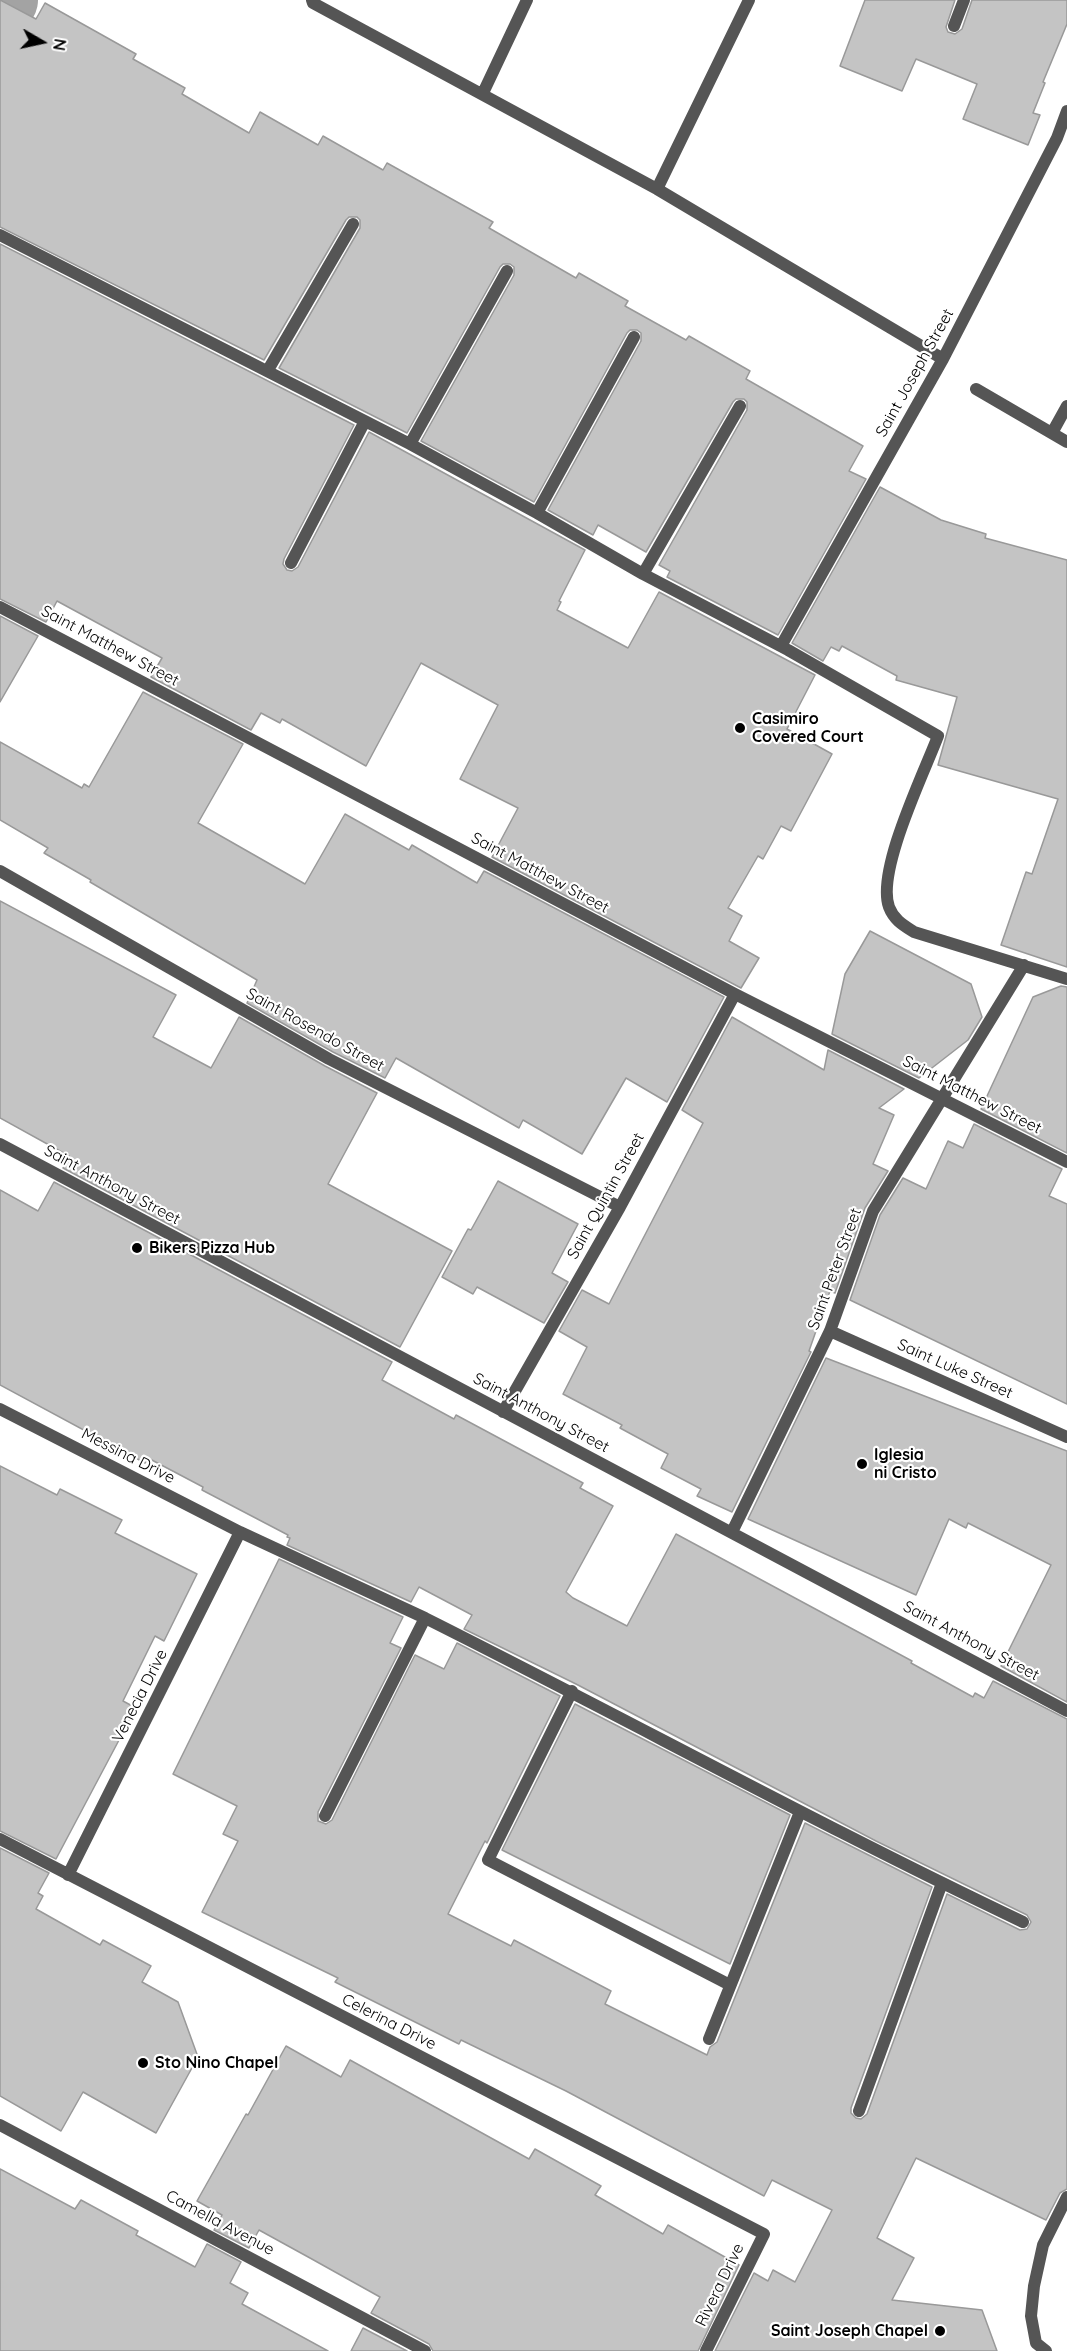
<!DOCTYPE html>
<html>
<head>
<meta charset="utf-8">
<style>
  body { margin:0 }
  #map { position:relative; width:1067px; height:2351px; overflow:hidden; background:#fff; font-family:Quicksand,sans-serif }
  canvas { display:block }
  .north { position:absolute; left:12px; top:12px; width:60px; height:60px; -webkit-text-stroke:4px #fff; paint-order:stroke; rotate:99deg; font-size:16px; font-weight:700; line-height:24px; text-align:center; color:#000 }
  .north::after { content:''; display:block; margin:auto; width:21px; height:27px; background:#000; clip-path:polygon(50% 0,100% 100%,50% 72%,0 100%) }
</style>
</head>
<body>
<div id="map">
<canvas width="1067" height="2351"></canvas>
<div class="north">N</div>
</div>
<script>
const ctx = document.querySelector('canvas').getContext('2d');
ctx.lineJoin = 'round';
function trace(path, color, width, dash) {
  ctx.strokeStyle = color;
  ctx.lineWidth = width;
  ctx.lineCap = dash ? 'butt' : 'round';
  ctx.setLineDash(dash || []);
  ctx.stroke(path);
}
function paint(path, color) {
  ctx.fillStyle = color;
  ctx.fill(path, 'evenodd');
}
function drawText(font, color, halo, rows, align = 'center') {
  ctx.font = font + ' Quicksand,sans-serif';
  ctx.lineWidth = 4.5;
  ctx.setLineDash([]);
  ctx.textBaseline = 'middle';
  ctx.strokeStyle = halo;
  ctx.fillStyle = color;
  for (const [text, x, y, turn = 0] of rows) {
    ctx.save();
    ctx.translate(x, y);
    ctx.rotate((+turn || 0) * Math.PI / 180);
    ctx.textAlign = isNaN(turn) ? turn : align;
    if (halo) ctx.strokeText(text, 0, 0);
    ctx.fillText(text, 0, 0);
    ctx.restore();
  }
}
trace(new Path2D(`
  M 0,2 L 3,0`), '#a3a3a3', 70);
const building = new Path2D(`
  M 0,0 L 36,19 L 45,3 L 136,54 L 133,59 L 185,88 L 182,94 L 249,133 L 260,112 L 318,145 L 323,136 L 383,170 L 387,163 L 493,222 L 489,228 L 576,278 L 579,273 L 628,301 L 625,306 L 686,340 L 689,336 L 750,371 L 746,379 L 863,446 L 849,471 L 866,479 L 778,635 L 667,577 L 670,571 L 659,565 L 747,410 L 747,402 L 744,399 L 736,399 L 733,402 L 646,552 L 598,525 L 593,535 L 548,510 L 641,341 L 641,333 L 637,330 L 630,330 L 627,333 L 534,502 L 421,441 L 514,275 L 514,267 L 510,264 L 503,264 L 500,267 L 407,433 L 279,368 L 360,228 L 360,220 L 357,217 L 349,217 L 346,220 L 264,360 L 0,227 Z
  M 865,0 L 955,0 L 946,27 L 948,32 L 955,34 L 962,29 L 972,0 L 1067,0 L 1067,24 L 1043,82 L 1045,83 L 1033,113 L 1040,115 L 1028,145 L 963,119 L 977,84 L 916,59 L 902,91 L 840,66 Z
  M 0,244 L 354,425 L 284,559 L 283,564 L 287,570 L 292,571 L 298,567 L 369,432 L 585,550 L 559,601 L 561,602 L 557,610 L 628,648 L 659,592 L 815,675 L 787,729 L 832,754 L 791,831 L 781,826 L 763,859 L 758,856 L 728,908 L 742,916 L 729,941 L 759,958 L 741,988 L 492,857 L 518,808 L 460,779 L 498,705 L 421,663 L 366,766 L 282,719 L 280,723 L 261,713 L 251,730 L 151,677 L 162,658 L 57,601 L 46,622 L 0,599 Z
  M 880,487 L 941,520 L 986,534 L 985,538 L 1067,560 L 1067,967 L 1001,945 L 1026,872 L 1032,874 L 1058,799 L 938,765 L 957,697 L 896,680 L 897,676 L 842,646 L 839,651 L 831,647 L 823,661 L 792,643 Z
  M 0,616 L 38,636 L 0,702 Z
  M 143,692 L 243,744 L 198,823 L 305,884 L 345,814 L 409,850 L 412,845 L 477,883 L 484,871 L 724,997 L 667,1102 L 626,1078 L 582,1154 L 523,1120 L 519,1128 L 396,1058 L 385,1078 L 333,1052 L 247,1003 L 257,980 L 90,882 L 91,880 L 44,853 L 48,848 L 0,820 L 0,742 L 82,788 L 84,784 L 89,787 Z
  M 0,901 L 176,995 L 153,1037 L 211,1068 L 239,1017 L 325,1066 L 377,1093 L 328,1184 L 452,1251 L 400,1347 L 63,1168 L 69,1156 L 0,1118 Z
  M 870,931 L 971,984 L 982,1017 L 968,1040 L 919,1078 L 832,1034 L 845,974 Z
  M 1061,986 L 1067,987 L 1067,1153 L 981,1109 L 1033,997 Z
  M 732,1017 L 824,1070 L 828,1050 L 904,1089 L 879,1108 L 894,1115 L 873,1164 L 888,1171 L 865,1208 L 835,1293 L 830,1291 L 809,1351 L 811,1352 L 732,1512 L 697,1496 L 701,1489 L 661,1468 L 668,1454 L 620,1428 L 622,1425 L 563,1394 L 587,1347 L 559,1331 L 582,1290 L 609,1304 L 703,1123 L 682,1110 Z
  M 974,1124 L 1062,1169 L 1049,1196 L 1067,1204 L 1067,1404 L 850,1300 L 880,1215 L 903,1178 L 926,1189 L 948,1141 L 963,1148 Z
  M 498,1181 L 578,1224 L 552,1273 L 568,1282 L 544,1323 L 477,1287 L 473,1294 L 442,1277 L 468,1229 L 471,1230 Z
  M 54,1182 L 392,1362 L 382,1380 L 454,1419 L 456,1415 L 583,1483 L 580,1488 L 613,1506 L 566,1592 L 573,1598 L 627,1626 L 676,1534 L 912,1661 L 911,1663 L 973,1697 L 975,1693 L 984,1698 L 993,1681 L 1067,1719 L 1067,2189 L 1060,2193 L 1046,2220 L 916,2158 L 877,2238 L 914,2258 L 892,2300 L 982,2310 L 997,2351 L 715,2351 L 754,2273 L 768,2281 L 773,2270 L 795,2282 L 832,2210 L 772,2180 L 764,2196 L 566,2091 L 461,2040 L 459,2044 L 335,1982 L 338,1978 L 202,1912 L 238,1841 L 223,1834 L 237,1806 L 173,1774 L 279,1559 L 403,1617 L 390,1643 L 401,1648 L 318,1812 L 318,1821 L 326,1824 L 332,1820 L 415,1655 L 444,1669 L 457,1643 L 560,1696 L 487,1843 L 485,1841 L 448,1914 L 511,1946 L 514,1940 L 611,1991 L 605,2004 L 707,2055 L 710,2047 L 717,2042 L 805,1823 L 932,1887 L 851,2108 L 851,2113 L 856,2118 L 861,2119 L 867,2114 L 947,1894 L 1020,1930 L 1027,1929 L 1031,1922 L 1027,1915 L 876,1841 L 576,1684 L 464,1629 L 472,1615 L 419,1587 L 411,1602 L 287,1545 L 290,1538 L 287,1537 L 288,1535 L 202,1490 L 203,1487 L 148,1458 L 145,1463 L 0,1385 L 0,1190 L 38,1211 Z
  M 826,1358 L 1067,1451 L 1067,1702 L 1001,1666 L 1051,1565 L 968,1523 L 966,1528 L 949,1519 L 916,1595 L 748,1519 Z
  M 0,1466 L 57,1495 L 60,1489 L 122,1520 L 115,1533 L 197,1574 L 164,1641 L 155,1636 L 123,1701 L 136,1708 L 56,1859 L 0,1831 Z
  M 575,1704 L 790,1815 L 730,1964 L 502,1850 Z
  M 0,1848 L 49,1873 L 38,1893 L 43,1896 L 36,1909 L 100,1945 L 103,1940 L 151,1966 L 142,1982 L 178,2002 L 198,2057 L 156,2133 L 83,2092 L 61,2131 L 0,2096 Z
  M 286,2046 L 341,2077 L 350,2060 L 529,2159 L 535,2149 L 601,2186 L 595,2195 L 663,2234 L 668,2225 L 739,2265 L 698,2351 L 433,2351 L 429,2344 L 371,2313 L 380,2297 L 310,2258 L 259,2230 L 249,2248 L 214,2230 L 222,2215 L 197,2201 L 246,2114 L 248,2115 Z
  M 0,2169 L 75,2209 L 81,2200 L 138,2231 L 136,2235 L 195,2267 L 207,2244 L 241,2262 L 230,2283 L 248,2293 L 242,2304 L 328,2351 L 0,2351 Z
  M 363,2328 L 407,2351 L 351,2351 Z`);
paint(building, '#c4c4c4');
trace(building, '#999', 1.5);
trace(new Path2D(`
  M 312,0 L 313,3 L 657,189 L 943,359
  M 954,26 L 964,0
  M 483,93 L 527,0
  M 657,189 L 749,0
  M 0,235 L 410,444 L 537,513 L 643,574 L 788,650 L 938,736 C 924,773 876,871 889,907 C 894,920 903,925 914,932 L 1067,979
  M 268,370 L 353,224
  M 976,389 L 1067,442
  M 1052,433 L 1067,406
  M 410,444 L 507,271
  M 537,513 L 634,337
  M 291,563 L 365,421
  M 643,574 L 740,406
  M 0,607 L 735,994 L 1067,1162
  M 781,646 L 943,359 L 1057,138 L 1067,111
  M 0,871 L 329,1059 L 620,1207
  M 0,1144 L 1067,1711
  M 830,1331 L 1067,1437
  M 0,1409 L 240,1532 L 425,1618
  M 503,1412 L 620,1207 L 735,994
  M 732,1532 L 830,1331 L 873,1211 L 1024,965
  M 572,1691 L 488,1860 L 730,1985
  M 325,1816 L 425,1618 C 625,1718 821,1826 1023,1922
  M 0,1839 L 764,2234 L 706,2351
  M 68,1875 L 240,1532
  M 709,2039 L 800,1812
  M 859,2111 L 942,1883
  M 0,2125 L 425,2351
  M 1046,2351 L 1036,2343 L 1031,2316 L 1034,2286 L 1043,2245 L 1067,2197`), '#555', 12);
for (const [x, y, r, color] of [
  [740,728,6,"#000"],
  [137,1248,6,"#000"],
  [862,1464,6,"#000"],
  [143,2063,6,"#000"],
  [940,2331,6,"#000"]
]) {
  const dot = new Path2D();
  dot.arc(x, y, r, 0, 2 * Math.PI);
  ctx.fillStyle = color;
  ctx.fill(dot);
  trace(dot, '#fff', 2);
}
drawText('16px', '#000', '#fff', [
  ["Saint Joseph Street",915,373,-61],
  ["Saint Matthew Street",110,646,28],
  ["Saint Matthew Street",540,873,28],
  ["Saint Rosendo Street",315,1030,29],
  ["Saint Matthew Street",972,1095,27],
  ["Saint Anthony Street",112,1185,28],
  ["Saint Quintin Street",606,1196,-61],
  ["Saint Peter Street",835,1269,-70],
  ["Saint Luke Street",955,1369,24],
  ["Saint Anthony Street",541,1413,28],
  ["Messina Drive",128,1456,27],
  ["Saint Anthony Street",971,1641,28],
  ["Venecia Drive",140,1696,-63],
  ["Celerina Drive",389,2022,27],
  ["Camella Avenue",220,2223,28],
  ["Rivera Drive",720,2285,-64]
]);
drawText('bold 16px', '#000', '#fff', [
  ["Casimiro",752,719],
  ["Covered Court",752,737],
  ["Bikers Pizza Hub",149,1248],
  ["Iglesia",874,1455],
  ["ni Cristo",874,1473],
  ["Sto Nino Chapel",155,2063],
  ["Saint Joseph Chapel",928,2331,"right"]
], 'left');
</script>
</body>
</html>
